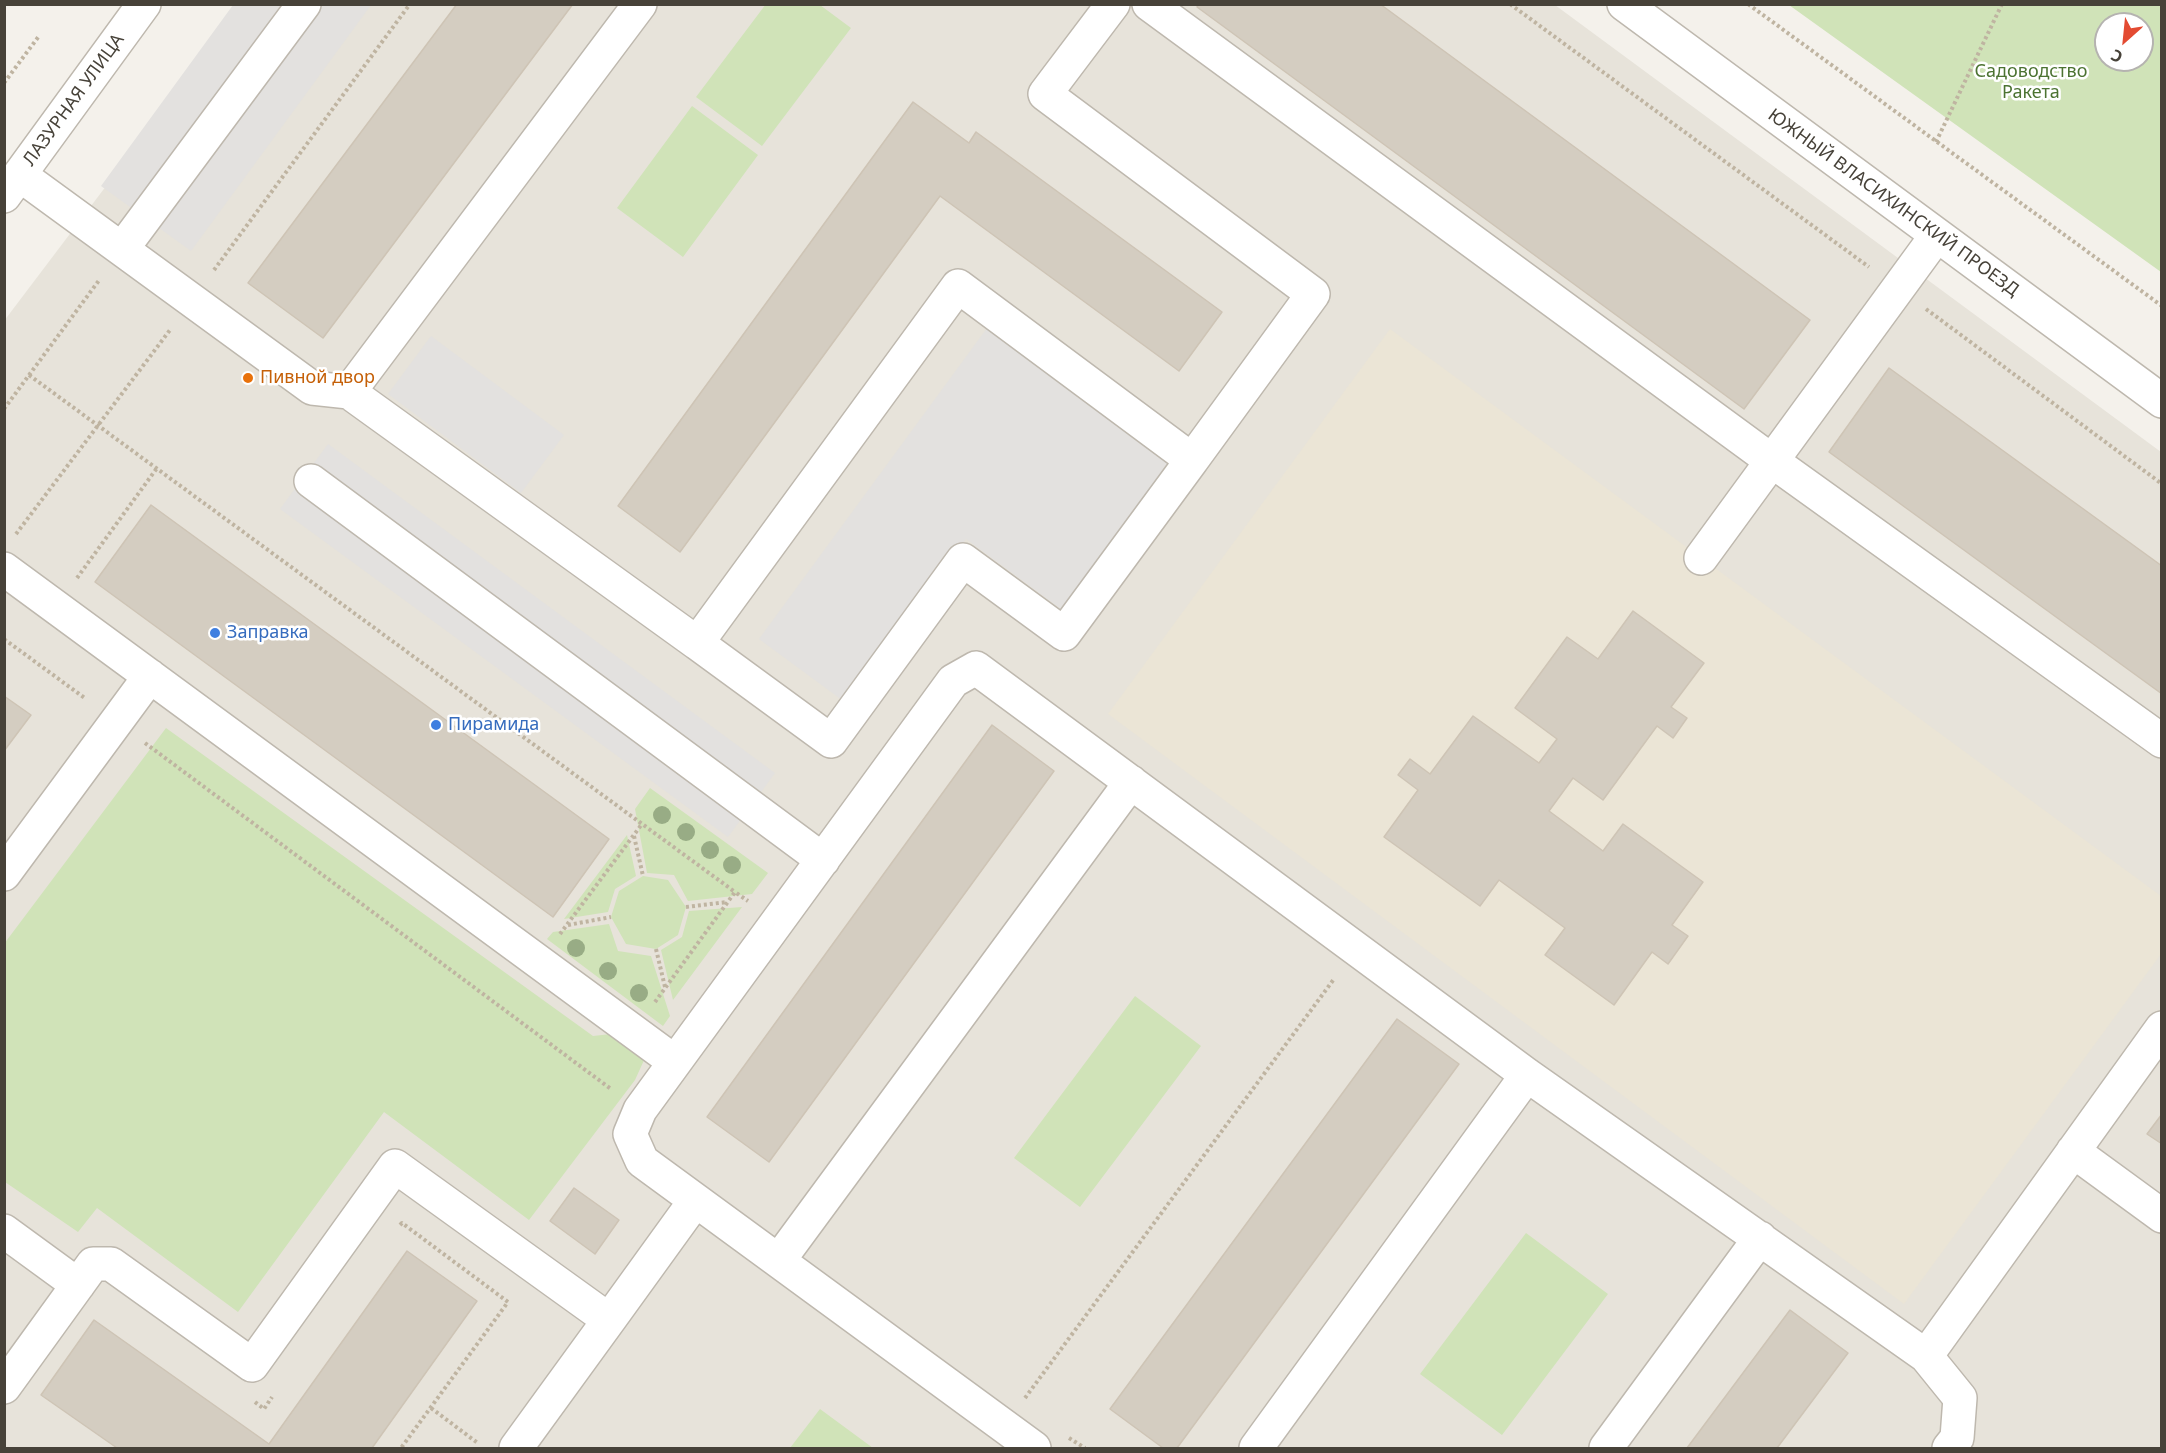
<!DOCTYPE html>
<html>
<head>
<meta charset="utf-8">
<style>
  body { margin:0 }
  #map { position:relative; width:2166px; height:1453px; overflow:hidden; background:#f4f1eb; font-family:"Noto Sans",sans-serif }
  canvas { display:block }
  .frame { position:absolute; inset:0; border:6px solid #474239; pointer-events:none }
  .north { position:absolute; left:2094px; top:12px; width:60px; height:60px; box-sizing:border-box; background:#fff; border:2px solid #b5b3b0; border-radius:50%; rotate:207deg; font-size:16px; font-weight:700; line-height:24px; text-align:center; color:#474239 }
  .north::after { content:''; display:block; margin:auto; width:21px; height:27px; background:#e34b32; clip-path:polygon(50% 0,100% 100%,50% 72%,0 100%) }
</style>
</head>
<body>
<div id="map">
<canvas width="2166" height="1453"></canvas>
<div class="frame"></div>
<div class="north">С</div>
</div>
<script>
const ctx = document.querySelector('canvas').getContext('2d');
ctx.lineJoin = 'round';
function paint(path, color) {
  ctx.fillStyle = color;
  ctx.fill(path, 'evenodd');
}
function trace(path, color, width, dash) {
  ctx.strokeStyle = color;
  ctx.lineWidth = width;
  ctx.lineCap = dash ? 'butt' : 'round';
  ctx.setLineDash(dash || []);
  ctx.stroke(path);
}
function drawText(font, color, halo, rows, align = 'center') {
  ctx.font = font + ' "Noto Sans",sans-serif';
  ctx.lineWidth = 5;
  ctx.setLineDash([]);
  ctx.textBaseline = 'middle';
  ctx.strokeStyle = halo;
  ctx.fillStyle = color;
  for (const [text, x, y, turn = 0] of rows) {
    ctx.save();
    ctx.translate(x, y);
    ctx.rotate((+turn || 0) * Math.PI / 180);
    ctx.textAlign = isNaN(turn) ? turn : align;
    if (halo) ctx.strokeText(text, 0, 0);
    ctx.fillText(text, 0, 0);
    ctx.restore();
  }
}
paint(new Path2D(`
  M 243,5 L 1555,5 L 2161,452 L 2161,1448 L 5,1448 L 4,321 Z`), '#e7e3da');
paint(new Path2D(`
  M 1390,329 L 2161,896 L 2161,954 L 1904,1304 L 1108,714 Z`), '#ebe5d6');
paint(new Path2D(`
  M 766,4 L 820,5 L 851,28 L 762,146 L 696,97 Z
  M 1789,5 L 2161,5 L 2161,272 ZM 2106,24 L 2142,24 L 2142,60 L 2106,60 Z
  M 692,106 L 758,155 L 683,257 L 617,208 Z
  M 166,728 L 593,1036 L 611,1034 L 645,1058 L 635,1080 L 529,1220 L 384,1112 L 238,1312 L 97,1208 L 78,1232 L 5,1182 L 4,944 Z
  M 650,788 L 768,873 L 752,894 L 688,901 L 674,875 L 647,873 L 635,809 Z
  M 627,835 L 636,876 L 615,889 L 608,912 L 564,919 Z
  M 643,876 L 668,880 L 686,907 L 678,935 L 656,949 L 626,944 L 611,917 L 619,891 Z
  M 742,907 L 673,1000 L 661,950 L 682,937 L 689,911 Z
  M 609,924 L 618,951 L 651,956 L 670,1016 L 663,1026 L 547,939 L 553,932 Z
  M 1135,996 L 1201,1046 L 1080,1207 L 1014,1158 Z
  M 1526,1233 L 1608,1294 L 1502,1435 L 1420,1374 Z
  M 820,1409 L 873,1448 L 790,1448 Z`), '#d0e3b8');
paint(new Path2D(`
  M 233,5 L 371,5 L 191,251 L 101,186 Z
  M 990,324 L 1176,460 L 1065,612 L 966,539 L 846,703 L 759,639 Z
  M 431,336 L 564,435 L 521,493 L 388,394 Z
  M 328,444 L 775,773 L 728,837 L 280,509 Z`), '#e3e1df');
const building = new Path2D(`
  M 457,4 L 573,4 L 323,338 L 248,283 Z
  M 1199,4 L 1380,4 L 1810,320 L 1744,409 L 1197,7 Z
  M 913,102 L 969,143 L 976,132 L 1222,312 L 1179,371 L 940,196 L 680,552 L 618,506 Z
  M 1889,368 L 2162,566 L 2162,694 L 1829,452 Z
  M 151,505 L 609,839 L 553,917 L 95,582 Z
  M 1633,611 L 1704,663 L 1671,707 L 1687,718 L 1673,738 L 1657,726 L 1603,800 L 1573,778 L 1549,811 L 1603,851 L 1623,824 L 1703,882 L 1672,925 L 1688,936 L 1668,964 L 1652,952 L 1614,1005 L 1545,955 L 1565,928 L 1499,880 L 1480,906 L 1384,837 L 1418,790 L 1398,775 L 1410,759 L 1430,774 L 1473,716 L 1539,763 L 1557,739 L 1515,708 L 1567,637 L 1598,659 Z
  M 4,696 L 31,715 L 4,751 Z
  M 992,725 L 1054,771 L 769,1162 L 707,1117 Z
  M 1397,1019 L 1459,1064 L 1177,1448 L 1163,1448 L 1110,1409 Z
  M 2162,1114 L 2162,1144 L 2147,1134 Z
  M 574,1188 L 619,1220 L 595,1254 L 550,1221 Z
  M 407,1251 L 477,1301 L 372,1448 L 117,1448 L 41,1395 L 94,1320 L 269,1444 Z
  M 1790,1310 L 1848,1353 L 1777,1448 L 1687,1448 Z`);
paint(building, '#d4cdc1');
trace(building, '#cec4b5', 1.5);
const minor = new Path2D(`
  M 1149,4 L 1772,461 L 2162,741
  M 1624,4 L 2162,401
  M 20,175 L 312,388 L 349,392 L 697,643 L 958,286 L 1192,460 L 1313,294 L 1045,94 L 1113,4
  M 4,196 L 144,4
  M 122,249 L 304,4
  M 349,392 L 640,4
  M 311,481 L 823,860
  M 1701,558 L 1937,235
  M 4,569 L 675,1062 L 640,1110 L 630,1134 L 642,1161 L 1034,1448
  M 697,643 L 831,741 L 963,560 L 1064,634 L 1192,460
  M 4,874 L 150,676
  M 675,1062 L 953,681 L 976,668 L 1527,1075 L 1926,1356 L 1960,1398 L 1957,1438 L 1949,1448
  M 2073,1151 L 2162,1216
  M 4,1231 L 78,1285
  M 779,1260 L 1131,782
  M 609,1320 L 695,1201
  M 1926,1356 L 2162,1028
  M 4,1387 L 93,1264 L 111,1264 L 252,1365 L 395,1166 L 609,1320 L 516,1448
  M 1256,1448 L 1527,1075
  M 1606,1448 L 1760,1238`);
trace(minor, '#beb8ae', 36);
trace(new Path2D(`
  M 1510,4 L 1869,267
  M 1748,4 L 2162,306
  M 4,83 L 39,36
  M 1936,142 L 2002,4
  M 214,270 L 410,4
  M 1926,309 L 2162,484
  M 29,375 L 735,892
  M 4,409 L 100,279
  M 16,534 L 170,330
  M 77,578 L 157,468
  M 4,639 L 86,699
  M 145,743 L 611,1089
  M 634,836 L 643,876
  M 686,907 L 727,902
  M 568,925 L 611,917
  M 560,934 L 642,824
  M 656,949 L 665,987
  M 655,1002 L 735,892 L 748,901
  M 400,1225 L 402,1223 L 508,1302 L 401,1448
  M 1025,1398 L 1334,979
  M 255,1402 L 264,1409 L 272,1397
  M 431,1408 L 479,1444
  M 1069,1438 L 1085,1448`), '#bfb4a1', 4, [3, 3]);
trace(minor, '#fff', 33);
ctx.fillStyle = '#98ac85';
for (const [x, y] of [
  [662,815],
  [686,832],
  [710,850],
  [732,865],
  [576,948],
  [608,971],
  [639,993]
]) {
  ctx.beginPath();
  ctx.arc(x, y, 9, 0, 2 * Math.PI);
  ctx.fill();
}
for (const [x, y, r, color] of [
  [248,378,6,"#e8710a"],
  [215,633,6,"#3f7fe0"],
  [436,725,6,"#3f7fe0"]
]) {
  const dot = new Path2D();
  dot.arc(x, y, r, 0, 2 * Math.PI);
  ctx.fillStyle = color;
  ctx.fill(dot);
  trace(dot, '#fff', 2);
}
drawText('18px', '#4c7332', '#fff', [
  ["Садоводство",2031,72],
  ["Ракета",2031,93]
]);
drawText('18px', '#474239', '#fff', [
  ["ЛАЗУРНАЯ УЛИЦА",74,100,-54],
  ["ЮЖНЫЙ ВЛАСИХИНСКИЙ ПРОЕЗД",1893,203,36]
]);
drawText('18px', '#c56008', '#fff', [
  ["Пивной двор",260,378]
], 'left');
drawText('18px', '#366cbe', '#fff', [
  ["Заправка",227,633],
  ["Пирамида",448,725]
], 'left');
</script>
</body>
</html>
